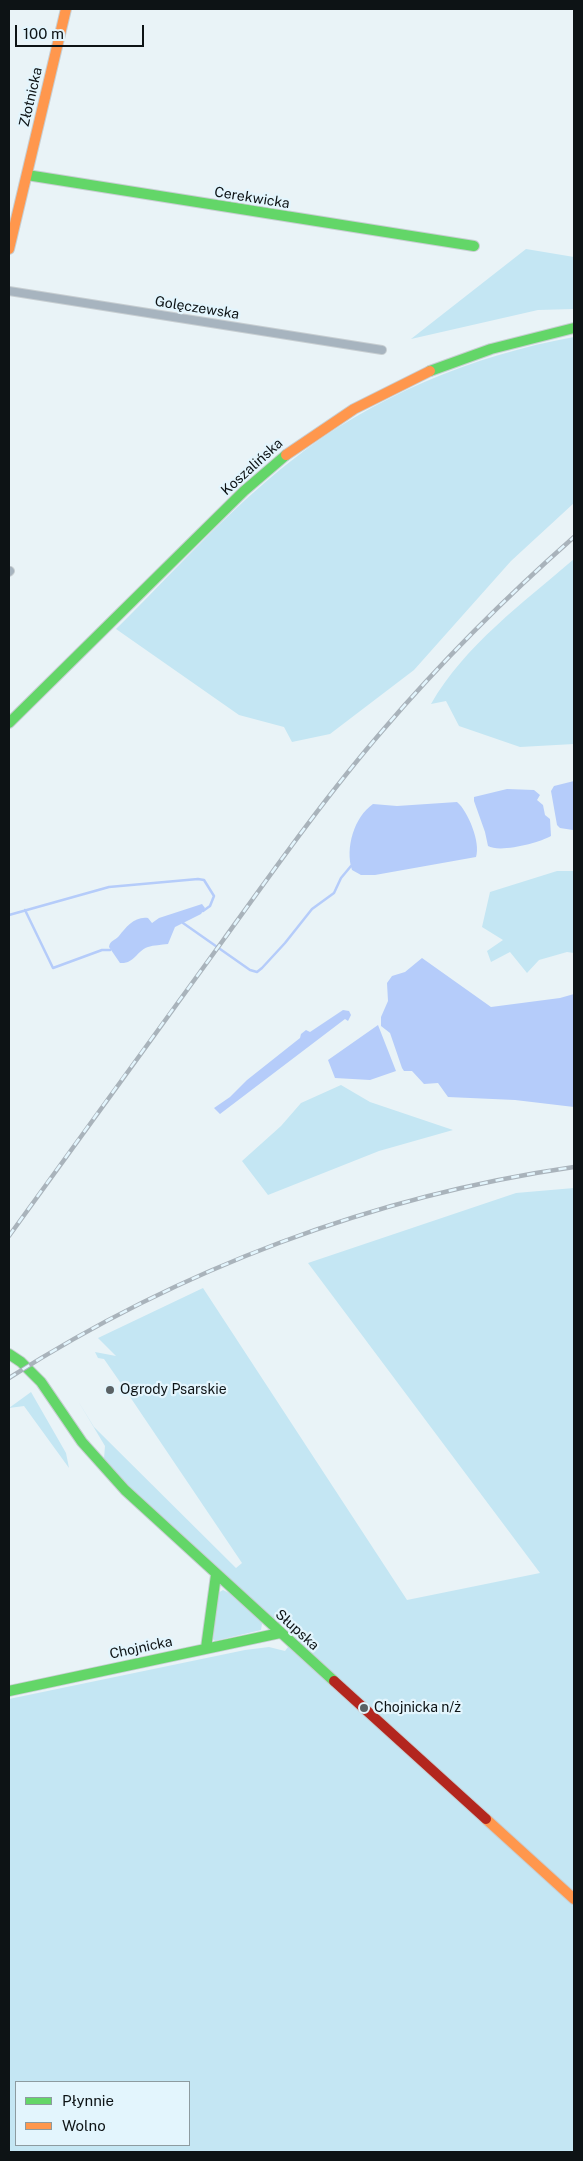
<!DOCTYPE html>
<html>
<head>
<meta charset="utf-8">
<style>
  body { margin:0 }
  #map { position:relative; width:583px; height:2161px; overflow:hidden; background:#e9f3f7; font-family:"Public Sans",sans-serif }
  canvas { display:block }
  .frame { position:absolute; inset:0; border:10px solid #0d1315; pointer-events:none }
  .legend { position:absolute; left:15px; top:2081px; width:175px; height:65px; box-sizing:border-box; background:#e3f5fd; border:1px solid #8d9ba0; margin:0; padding:6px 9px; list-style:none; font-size:15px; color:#0d1315 }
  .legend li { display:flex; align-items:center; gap:10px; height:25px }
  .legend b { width:25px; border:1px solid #8d9ba0 }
  .scale { position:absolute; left:15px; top:25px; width:129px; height:22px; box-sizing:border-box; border:2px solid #0d1315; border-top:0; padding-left:6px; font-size:15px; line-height:18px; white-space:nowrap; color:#0d1315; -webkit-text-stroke:4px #e3f5fd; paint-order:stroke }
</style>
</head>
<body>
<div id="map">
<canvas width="583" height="2161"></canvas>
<div class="frame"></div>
<ul class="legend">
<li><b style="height:6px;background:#63d668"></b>Płynnie</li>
<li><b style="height:6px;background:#ff974d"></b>Wolno</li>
</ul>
<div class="scale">100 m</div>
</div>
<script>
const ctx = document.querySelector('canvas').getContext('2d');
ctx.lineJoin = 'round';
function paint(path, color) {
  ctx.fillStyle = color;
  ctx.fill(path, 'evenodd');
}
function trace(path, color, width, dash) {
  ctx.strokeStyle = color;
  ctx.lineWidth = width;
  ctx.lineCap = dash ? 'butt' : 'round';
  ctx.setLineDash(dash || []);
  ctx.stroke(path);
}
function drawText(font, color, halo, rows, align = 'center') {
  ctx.font = font + ' "Public Sans",sans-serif';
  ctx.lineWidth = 4.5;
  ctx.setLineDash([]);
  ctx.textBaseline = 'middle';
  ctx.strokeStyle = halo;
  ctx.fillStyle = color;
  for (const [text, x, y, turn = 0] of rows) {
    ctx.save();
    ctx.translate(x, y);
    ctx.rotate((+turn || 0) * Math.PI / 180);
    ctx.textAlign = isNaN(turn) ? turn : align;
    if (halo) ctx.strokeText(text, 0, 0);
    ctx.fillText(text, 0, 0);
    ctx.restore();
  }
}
paint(new Path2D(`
  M 526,249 L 574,257 L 574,309 L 538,310 L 411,339 Z
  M 574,337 L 574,503 L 511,561 L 414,670 L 330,734 L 292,742 L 284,727 L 239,715 L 116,629 C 173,573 228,510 291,461 C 371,397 474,355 574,337 Z
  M 574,559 L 574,744 L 520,747 L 459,726 L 446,701 L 431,704 C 464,646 524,602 574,559 Z
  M 557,871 L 574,871 L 574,953 L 567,952 L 539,960 L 527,973 L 510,952 L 491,962 L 487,951 L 503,940 L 482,927 L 490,892 Z
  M 341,1085 L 370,1102 L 453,1130 L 379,1151 L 268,1195 L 242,1161 L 281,1126 L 301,1103 Z
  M 574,1188 L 574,2152 L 9,2152 L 9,1699 L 245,1650 L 269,1647 L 285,1651 L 299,1632 L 290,1622 L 276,1623 L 127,1488 L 105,1462 L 104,1459 L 105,1446 L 78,1401 L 94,1427 L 236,1568 L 242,1563 L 120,1382 L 104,1359 L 98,1358 L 95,1352 L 116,1356 L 98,1338 L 203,1288 L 407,1600 L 540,1573 L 308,1263 L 516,1193 ZM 16,2082 L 189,2082 L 189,2145 L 16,2145 Z
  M 31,1392 L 66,1453 L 69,1468 L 24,1406 L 9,1408 Z
  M 223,1590 L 229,1593 L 260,1620 L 262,1624 L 261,1630 L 215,1641 L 213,1639 L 218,1593 Z`), '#c4e6f3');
paint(new Path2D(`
  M 574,781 L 574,830 L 573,830 L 560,828 L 557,825 L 551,791 L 554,786 Z
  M 507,789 L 534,790 L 540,795 L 537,800 L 543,805 L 545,815 L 550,819 L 551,836 C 539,843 500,853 488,846 L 485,832 L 474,801 L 474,797 Z
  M 457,802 C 468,811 481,843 476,857 L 375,875 L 361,875 L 352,870 C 345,848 354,817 373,804 L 397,806 Z
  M 202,904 L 205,908 L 201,914 L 175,927 L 168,944 C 161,945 154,945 148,947 C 136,951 135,964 120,963 L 109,947 C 110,940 115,941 119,936 C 126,927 135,916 148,918 L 152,923 L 159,918 Z
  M 422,958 L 491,1007 L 560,998 L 574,994 L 574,1107 L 515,1100 L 448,1097 L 438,1083 L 424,1084 L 412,1071 L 404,1071 L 402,1068 L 390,1033 L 381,1026 L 381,1017 L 388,1001 L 387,983 L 392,976 L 405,972 Z
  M 343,1010 L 349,1011 L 351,1015 L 348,1021 L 345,1019 L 220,1114 L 214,1108 L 230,1097 L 247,1080 L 300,1038 L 301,1034 L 306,1030 L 310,1032 Z
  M 378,1025 L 396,1071 L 370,1080 L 335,1078 L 328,1060 Z`), '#b5ccfa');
trace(new Path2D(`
  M 25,910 L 53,968 L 102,950 L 110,950
  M 9,915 L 109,887 L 198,879 L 204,880 L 214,896 L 210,906 L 203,911
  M 183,923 L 250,970 L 257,972 L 262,968 L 285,943 L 312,909 L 334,893 L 341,878 L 351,866`), '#b5ccfa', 2.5);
const street = new Path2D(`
  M 9,291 L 382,350
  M 9,572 L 10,571`);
const fast = new Path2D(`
  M 27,175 L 474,246
  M 430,371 L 491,349 L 574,328
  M 9,723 L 244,491 L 286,455
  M 9,1354 L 21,1362 L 41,1382 L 82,1442 L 125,1490 L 334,1681
  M 206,1648 L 216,1575
  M 9,1691 L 280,1633`);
const slow = new Path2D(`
  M 9,249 L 66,9
  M 286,455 L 354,409 L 430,371
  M 486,1819 L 574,1899`);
const jam = new Path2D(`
  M 334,1681 L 486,1819`);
trace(street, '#c7ced2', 10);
trace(fast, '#c7ced2', 12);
trace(slow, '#c7ced2', 12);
trace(jam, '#c7ced2', 12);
trace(street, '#a7b4bf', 8);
trace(fast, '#63d668', 10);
trace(slow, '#ff974d', 10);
trace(jam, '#b3261e', 10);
const rail = new Path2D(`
  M 9,1236 C 80,1137 152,1038 224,939 C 275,868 326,796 383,730 C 442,661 506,597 574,537
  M 9,1378 C 180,1269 373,1196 574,1167`);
trace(rail, '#a9b3bb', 4.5);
trace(rail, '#e3f5fd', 2.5, [8]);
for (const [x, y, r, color] of [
  [110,1390,5,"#5a6164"],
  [364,1708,5,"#5a6164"]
]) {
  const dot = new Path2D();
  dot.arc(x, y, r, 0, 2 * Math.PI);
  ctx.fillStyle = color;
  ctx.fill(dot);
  trace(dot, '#e3f5fd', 2);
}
drawText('14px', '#0d1315', '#e3f5fd', [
  ["Złotnicka",31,97,-77],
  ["Cerekwicka",252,198,9],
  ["Golęczewska",197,308,9],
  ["Koszalińska",252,467,-42],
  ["Słupska",297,1630,42],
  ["Chojnicka",141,1648,-12]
]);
drawText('14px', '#0d1315', '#e3f5fd', [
  ["Ogrody Psarskie",120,1390],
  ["Chojnicka n/ż",374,1708]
], 'left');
</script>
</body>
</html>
